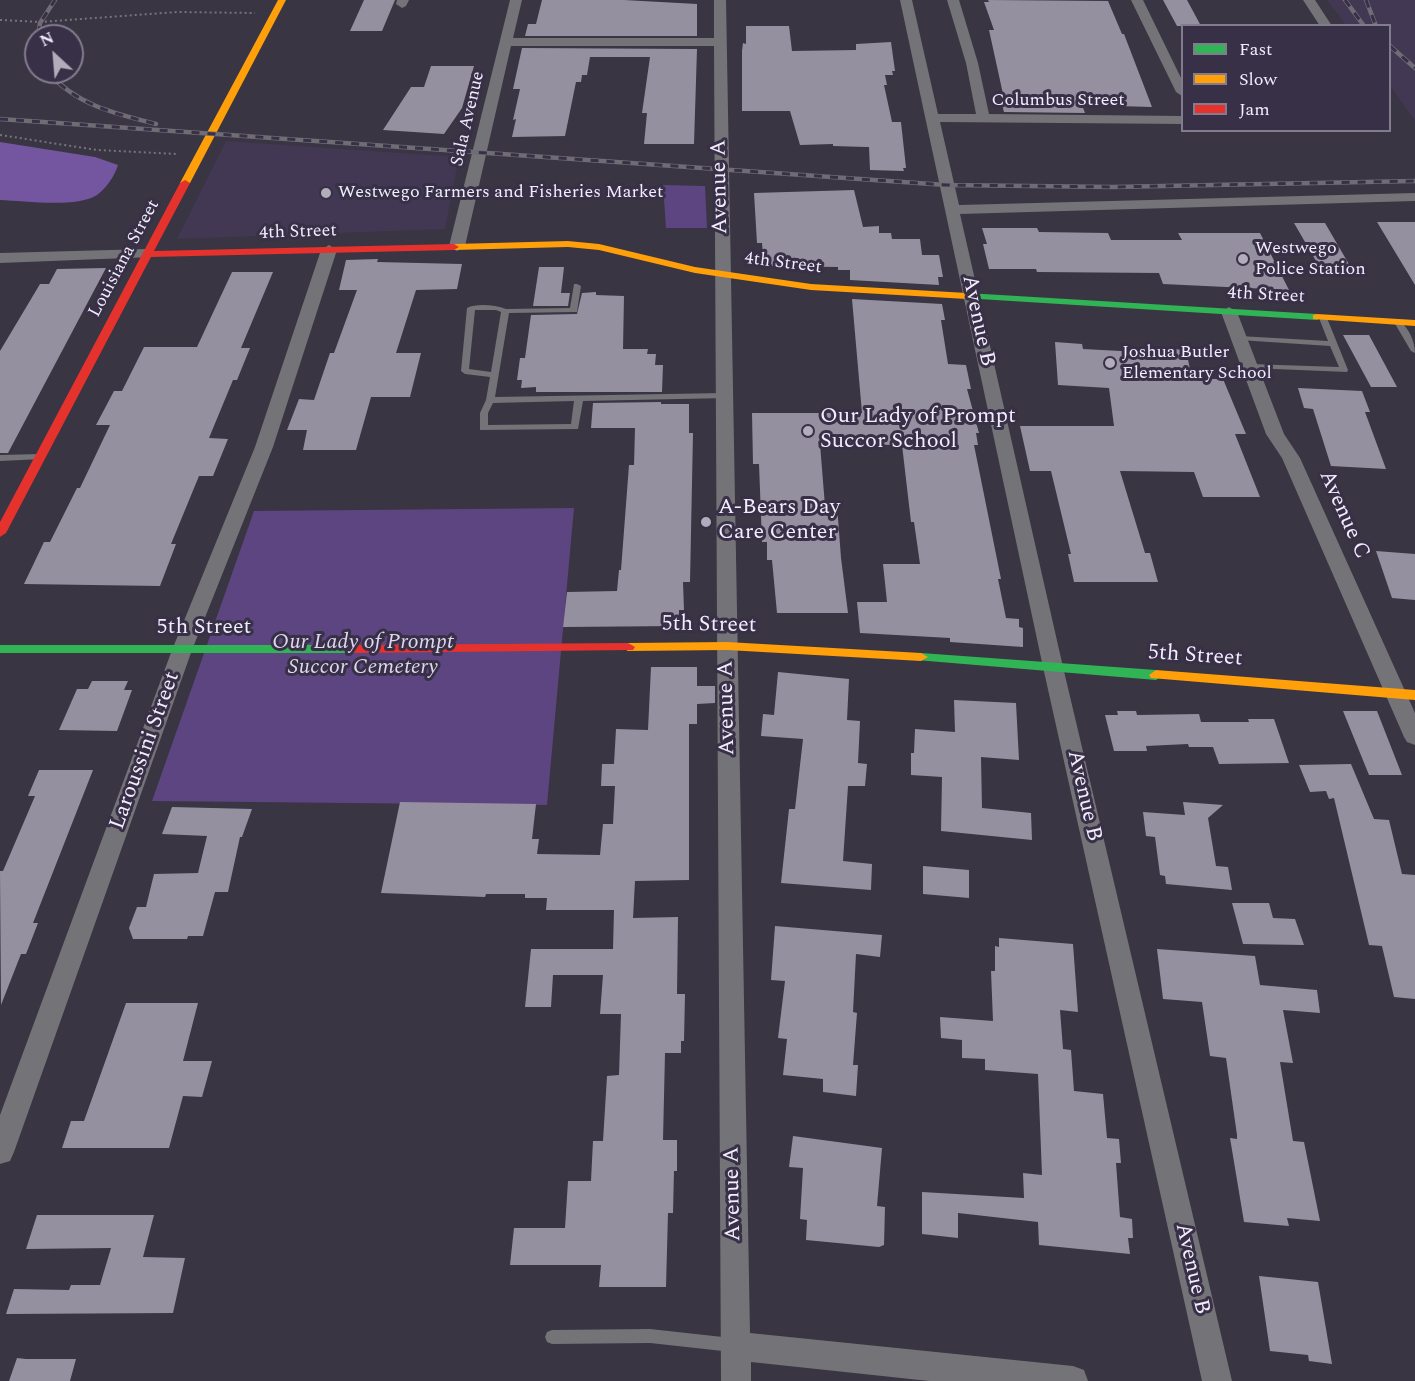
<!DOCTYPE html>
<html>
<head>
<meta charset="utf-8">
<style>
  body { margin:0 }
  #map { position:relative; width:1415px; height:1381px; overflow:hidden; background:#393542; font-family:Spectral,serif }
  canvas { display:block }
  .legend { position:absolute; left:1181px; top:24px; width:210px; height:108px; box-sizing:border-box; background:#383047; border:2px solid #827c8f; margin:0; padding:8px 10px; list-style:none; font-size:18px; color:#f2edfc }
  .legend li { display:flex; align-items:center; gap:12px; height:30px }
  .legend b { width:30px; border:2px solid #827c8f }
  .north { position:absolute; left:24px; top:24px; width:60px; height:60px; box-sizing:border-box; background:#383047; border:2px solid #827c8f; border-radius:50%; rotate:334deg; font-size:16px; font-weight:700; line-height:24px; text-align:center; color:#f2edfc }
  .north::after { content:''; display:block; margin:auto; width:21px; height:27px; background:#b1adbb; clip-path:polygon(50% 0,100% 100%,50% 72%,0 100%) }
</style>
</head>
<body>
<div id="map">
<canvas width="1415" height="1381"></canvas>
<ul class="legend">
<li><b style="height:8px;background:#30b455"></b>Fast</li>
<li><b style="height:8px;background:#ff9f0a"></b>Slow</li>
<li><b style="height:8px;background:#e5322d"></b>Jam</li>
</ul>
<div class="north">N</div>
</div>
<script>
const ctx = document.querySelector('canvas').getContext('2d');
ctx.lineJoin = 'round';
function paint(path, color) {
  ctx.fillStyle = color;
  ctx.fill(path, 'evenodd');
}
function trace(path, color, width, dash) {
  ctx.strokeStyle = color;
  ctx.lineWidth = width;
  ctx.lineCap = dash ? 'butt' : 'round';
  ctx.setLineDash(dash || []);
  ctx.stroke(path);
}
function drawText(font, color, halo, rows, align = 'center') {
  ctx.font = font + ' Spectral,serif';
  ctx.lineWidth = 6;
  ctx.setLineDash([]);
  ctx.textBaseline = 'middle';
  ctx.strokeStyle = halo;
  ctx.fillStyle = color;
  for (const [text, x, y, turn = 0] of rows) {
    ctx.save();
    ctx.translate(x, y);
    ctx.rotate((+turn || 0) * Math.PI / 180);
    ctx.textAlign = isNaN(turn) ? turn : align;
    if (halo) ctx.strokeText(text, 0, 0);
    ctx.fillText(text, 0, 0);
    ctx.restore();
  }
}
paint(new Path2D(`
  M 1327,0 L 1415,0 L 1415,121 L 1390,86 L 1390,26 L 1346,25 Z
  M 226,141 L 459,157 L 445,229 L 177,239 Z`), '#423853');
paint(new Path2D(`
  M 663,185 L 705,186 L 707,228 L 666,228 Z
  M 574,508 L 547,805 L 152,801 L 254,511 Z`), '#5c4580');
paint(new Path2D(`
  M 0,142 L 95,157 L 118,165 C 114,177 107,187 97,195 C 78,208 24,201 0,200 Z`), '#73569f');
paint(new Path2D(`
  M 364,0 L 395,0 L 382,31 L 350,31 Z
  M 542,0 L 624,0 L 697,4 L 697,36 L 525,36 L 528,24 L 536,24 Z
  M 988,0 L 1108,1 L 1122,34 L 1124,34 L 1152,107 L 1082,105 L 1085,113 L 1004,112 L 999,94 L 1003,94 L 989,30 L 994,30 L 984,2 L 989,2 Z
  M 1163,0 L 1187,0 L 1201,26 L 1177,26 Z
  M 746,26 L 789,26 L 792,51 L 856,50 L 856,44 L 891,42 L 895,71 L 892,71 L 893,75 L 885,75 L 887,85 L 884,85 L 892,122 L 901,122 L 906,168 L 903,168 L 904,171 L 870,170 L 869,147 L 866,147 L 833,146 L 833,144 L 800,145 L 790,111 L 742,111 L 742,51 L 743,43 L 746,44 Z
  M 522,48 L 697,49 L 694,144 L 644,144 L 647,113 L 642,113 L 650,57 L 590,57 L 587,75 L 582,75 L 581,82 L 576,82 L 565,136 L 512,137 L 516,119 L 513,120 L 520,89 L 513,89 Z
  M 431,66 L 474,66 L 462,108 L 444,134 L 383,130 L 411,87 L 424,87 Z
  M 854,190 L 863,227 L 879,226 L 879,233 L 891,233 L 892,239 L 920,239 L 922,255 L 939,255 L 943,277 L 938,277 L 939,285 L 850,280 L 850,270 L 838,270 L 838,267 L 764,266 L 762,243 L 757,243 L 754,193 Z
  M 1377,222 L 1415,222 L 1415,285 Z
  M 1294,223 L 1325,223 L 1350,266 L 1319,266 Z
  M 982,228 L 1037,228 L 1039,232 L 1108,233 L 1111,240 L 1182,240 L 1178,233 L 1260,233 L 1289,290 L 1163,284 L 1159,273 L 1037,272 L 1036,269 L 989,269 L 983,244 L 987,244 Z
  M 378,259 L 377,262 L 462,264 L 457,289 L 416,290 L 396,353 L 421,353 L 410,397 L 371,397 L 356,450 L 303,450 L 307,430 L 287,430 L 299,399 L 314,400 L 330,353 L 334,353 L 357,290 L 339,290 L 346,260 Z
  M 539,267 L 564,267 L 561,293 L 570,293 L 568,306 L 533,306 Z
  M 106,268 L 8,453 L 0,453 L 0,351 L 40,284 L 49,284 L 57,269 Z
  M 232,272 L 273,272 L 241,348 L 250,348 L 237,380 L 233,380 L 209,438 L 228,439 L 213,476 L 199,476 L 171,544 L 176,544 L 160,586 L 24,584 L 44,542 L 50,542 L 77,488 L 80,488 L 110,425 L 96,425 L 114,391 L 122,391 L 144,347 L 197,347 Z
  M 596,292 L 596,295 L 624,296 L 623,349 L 648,349 L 647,354 L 656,354 L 655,365 L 663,365 L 662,392 L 536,392 L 536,387 L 521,388 L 522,380 L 517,380 L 520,358 L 525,358 L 531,315 L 577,314 L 582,293 Z
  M 852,299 L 942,304 L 945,320 L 941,320 L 948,364 L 966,365 L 971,389 L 967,389 L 979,433 L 976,433 L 978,445 L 974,445 L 1001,579 L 998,579 L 1006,618 L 1019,619 L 1019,627 L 1023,628 L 1023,647 L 950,642 L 950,638 L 860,633 L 857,602 L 887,602 L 883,564 L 920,564 L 914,522 L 911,522 L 902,445 L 820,444 L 825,506 L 837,505 L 841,558 L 848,613 L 777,613 L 772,560 L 767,560 L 767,542 L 762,542 L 759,464 L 753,464 L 752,413 L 862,413 Z
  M 1343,335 L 1369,335 L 1397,387 L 1371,387 Z
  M 1055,342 L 1082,344 L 1083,349 L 1159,353 L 1158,348 L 1186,350 L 1192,379 L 1223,379 L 1246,434 L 1235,434 L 1260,497 L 1203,497 L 1194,472 L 1120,471 L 1145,553 L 1150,553 L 1158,582 L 1074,582 L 1068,554 L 1071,554 L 1051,471 L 1030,471 L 1020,426 L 1114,426 L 1109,388 L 1058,385 Z
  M 1298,388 L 1362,391 L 1370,412 L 1365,412 L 1386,469 L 1331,466 L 1313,409 L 1304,408 Z
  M 661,402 L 661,404 L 689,404 L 689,433 L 693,433 L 690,582 L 683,582 L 684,610 L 679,610 L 679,626 L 563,627 L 567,592 L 617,591 L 619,570 L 621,570 L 629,465 L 634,465 L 635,428 L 591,428 L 593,403 Z
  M 1376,551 L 1415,554 L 1415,600 L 1392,598 Z
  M 651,667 L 697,667 L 697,686 L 715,686 L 715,703 L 697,704 L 697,724 L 689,724 L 689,880 L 635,881 L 633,918 L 678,917 L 677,994 L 685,994 L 684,1041 L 681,1041 L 681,1053 L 665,1053 L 663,1140 L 677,1140 L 677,1171 L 674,1171 L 673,1213 L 668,1213 L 666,1287 L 599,1287 L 601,1265 L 510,1265 L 514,1228 L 565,1228 L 568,1181 L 591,1181 L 593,1141 L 603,1141 L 607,1076 L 619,1075 L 621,1014 L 600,1014 L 603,975 L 553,975 L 551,1007 L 525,1007 L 531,949 L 613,949 L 614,910 L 546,910 L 547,898 L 525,898 L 525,894 L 486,894 L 485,897 L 381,893 L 400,802 L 536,804 L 532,839 L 539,839 L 537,854 L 600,855 L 603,824 L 613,824 L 615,786 L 601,786 L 602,764 L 614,764 L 616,729 L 648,730 Z
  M 778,672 L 849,679 L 847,720 L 860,721 L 858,763 L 867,764 L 865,786 L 848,786 L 843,861 L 872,864 L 871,890 L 781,883 L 789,809 L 795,809 L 803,739 L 761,736 L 763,714 L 774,715 Z
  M 92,681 L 128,681 L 124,690 L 132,690 L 117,731 L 59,730 L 77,689 L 88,689 Z
  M 954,700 L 1016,703 L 1019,760 L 981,757 L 982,808 L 1031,813 L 1032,840 L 941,831 L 942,777 L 911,775 L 911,753 L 914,753 L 915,729 L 955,732 Z
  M 1117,711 L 1136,711 L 1137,715 L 1199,714 L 1201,722 L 1249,722 L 1248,719 L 1274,719 L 1289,763 L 1219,764 L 1213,747 L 1189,747 L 1188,744 L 1146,746 L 1147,751 L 1114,751 L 1105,715 L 1118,715 Z
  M 1343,711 L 1377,711 L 1402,775 L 1369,775 Z
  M 1351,764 L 1374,819 L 1389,820 L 1402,874 L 1415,875 L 1415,999 L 1394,997 L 1382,946 L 1369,945 L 1334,798 L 1329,799 L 1326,791 L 1310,792 L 1299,765 Z
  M 39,770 L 93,770 L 33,923 L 38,923 L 26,954 L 21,954 L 1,1005 L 0,871 L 3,871 L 35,796 L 28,796 Z
  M 1183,802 L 1223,805 L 1208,818 L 1216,866 L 1228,867 L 1232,890 L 1166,884 L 1165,876 L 1160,875 L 1155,837 L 1146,836 L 1143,812 L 1185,815 Z
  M 172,807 L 252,809 L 242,837 L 240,837 L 228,892 L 215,892 L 203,936 L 188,936 L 187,939 L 133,939 L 129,928 L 137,907 L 146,907 L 154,874 L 198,873 L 207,836 L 162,834 Z
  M 923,866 L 969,870 L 969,898 L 923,894 Z
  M 1232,903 L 1269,903 L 1273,918 L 1295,919 L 1304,945 L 1243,944 Z
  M 775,926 L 882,935 L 880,957 L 856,954 L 853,1012 L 857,1013 L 853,1065 L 858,1065 L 856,1096 L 823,1092 L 823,1079 L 783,1075 L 787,1039 L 778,1038 L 785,981 L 771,980 Z
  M 999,938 L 1073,944 L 1078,1012 L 1060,1010 L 1063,1049 L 1071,1050 L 1074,1091 L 1103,1094 L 1107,1138 L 1119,1139 L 1121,1163 L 1116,1163 L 1120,1217 L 1132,1219 L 1133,1238 L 1128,1238 L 1130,1254 L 1039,1245 L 1038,1222 L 958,1213 L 958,1238 L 922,1234 L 922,1192 L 1024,1198 L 1023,1173 L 1042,1175 L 1038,1074 L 985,1070 L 985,1059 L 962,1058 L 962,1040 L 941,1038 L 940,1017 L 993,1021 L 991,971 L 995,971 L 995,946 L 999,947 Z
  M 1157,949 L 1255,956 L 1260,985 L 1317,990 L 1320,1013 L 1283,1010 L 1293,1063 L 1280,1062 L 1293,1141 L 1304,1142 L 1320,1221 L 1287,1218 L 1289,1226 L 1244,1222 L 1230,1138 L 1237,1139 L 1237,1135 L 1226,1058 L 1210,1056 L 1202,1002 L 1163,999 Z
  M 126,1003 L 198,1003 L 183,1061 L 212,1061 L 202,1097 L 183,1096 L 169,1148 L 62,1148 L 71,1121 L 84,1121 Z
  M 793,1136 L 882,1148 L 877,1206 L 885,1207 L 884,1245 L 879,1247 L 806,1240 L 807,1220 L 800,1219 L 803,1168 L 789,1167 Z
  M 37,1215 L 154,1215 L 143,1257 L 185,1258 L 173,1313 L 6,1314 L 14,1289 L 69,1290 L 71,1285 L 100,1285 L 111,1248 L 26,1249 Z
  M 1259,1276 L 1318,1282 L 1332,1364 L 1309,1361 L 1308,1355 L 1270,1351 Z
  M 17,1358 L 26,1359 L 76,1359 L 70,1381 L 9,1381 Z`), '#9590a0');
trace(new Path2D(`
  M 0,20 L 40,22 L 177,12 L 255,13
  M 0,135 L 97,150 L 178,154`), '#76747b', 2, [2, 3]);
paint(new Path2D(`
  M 574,284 L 577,284 L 581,286 L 577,312 L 509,313 L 495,397 L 725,393 L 729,396 L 728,398 L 583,401 L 578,429 L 480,430 L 480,413 L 486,400 L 490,377 L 465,374 L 461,371 L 467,308 C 477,303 495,305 506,309 L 570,308 ZM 475,310 L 496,310 L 501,312 L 491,372 L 469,369 ZM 574,401 L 571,424 L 488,425 L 488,413 L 493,403 Z
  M 1320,316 L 1323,316 L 1327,318 L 1348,370 L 1347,372 L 1250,368 L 1246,366 L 1250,364 L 1339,367 L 1330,346 L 1239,340 L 1235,338 L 1239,336 L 1328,341 L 1319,318 Z
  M 1395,320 L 1398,320 C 1408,326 1415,341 1415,353 L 1411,351 L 1394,322 Z
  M 40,454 L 43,455 L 43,459 L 0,461 L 0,455 Z
  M 650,1329 L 732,1338 L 737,1340 L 739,1345 L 737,1350 L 732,1352 L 650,1343 L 552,1344 L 547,1342 L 545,1337 L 547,1332 L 552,1330 Z`), '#747378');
paint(new Path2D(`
  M 397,0 L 409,0 L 406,6 L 402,8 L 396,4 Z
  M 510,0 L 522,0 L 513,38 L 714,38 L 714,0 L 726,0 L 750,1333 L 1073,1366 L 1084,1370 L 1088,1381 L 929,1381 L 751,1362 L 751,1381 L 721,1381 L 714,46 L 511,46 L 465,246 L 457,251 L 449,246 Z
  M 900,0 L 912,0 L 938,114 L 976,114 L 966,63 L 947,0 L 959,0 L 978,63 L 989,114 L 1182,116 L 1182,124 L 940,122 L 959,205 L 1415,193 L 1415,201 L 960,214 L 1063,667 L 1232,1381 L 1202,1381 L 1043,667 Z
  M 1131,0 L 1143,0 L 1182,80 L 1182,96 L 1176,92 Z
  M 1303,0 L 1315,0 L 1332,26 L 1320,26 Z
  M 329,245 L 337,250 L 273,447 L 192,650 L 14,1152 L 10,1161 L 0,1164 L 0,1115 L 172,650 L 255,447 L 321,250 Z
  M 148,249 L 156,254 L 153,257 L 0,263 L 0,253 Z
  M 1229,307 L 1237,312 L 1284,434 L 1300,458 L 1415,713 L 1415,745 L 1407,742 L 1404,737 L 1282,458 L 1266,434 L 1221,312 Z`), '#747378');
paint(new Path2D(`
  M 967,293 L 1317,314 L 1322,317 L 1317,320 L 963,298 L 963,294 Z
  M 0,645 L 351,645 L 358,649 L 351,653 L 0,653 Z
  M 921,653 L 1156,670 L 1163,675 L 1156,680 L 916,660 L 914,657 L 916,654 Z`), '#30b455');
paint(new Path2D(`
  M 278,0 L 286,0 L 190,183 L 182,185 L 180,183 Z
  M 568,241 L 599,244 L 695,267 L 811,284 L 967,293 L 972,296 L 967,299 L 811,290 L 695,273 L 599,250 L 568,247 L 454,250 L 449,247 L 454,244 Z
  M 1317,314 L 1415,320 L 1415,326 L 1313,319 L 1313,315 Z
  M 727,642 L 921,653 L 928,657 L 921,661 L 727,650 L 628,651 L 621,647 L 628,643 Z
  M 1156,670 L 1415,690 L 1415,700 L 1151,678 L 1149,675 Z`), '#ff9f0a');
paint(new Path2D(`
  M 185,180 L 190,183 L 154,251 L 454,244 L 459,247 L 454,250 L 151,257 L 6,533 L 0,537 L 0,522 L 180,183 Z
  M 628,643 L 635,647 L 633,650 L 351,653 L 344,649 L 351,645 Z`), '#e5322d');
const rail = new Path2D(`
  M 1345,0 L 1364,26
  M 1366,0 L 1376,26
  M 1390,46 L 1415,68
  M 36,50 L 40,23 L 55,0
  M 48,72 C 76,105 116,114 156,124
  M 0,119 L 946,185 L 1113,187 L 1415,181`);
trace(rail, '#6f6c75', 4.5);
trace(rail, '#383047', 3, [8]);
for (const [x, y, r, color] of [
  [326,193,6,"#b1adbb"],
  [1243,259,6,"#b1adbb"],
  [1110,363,6,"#b1adbb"],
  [808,431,6,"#b1adbb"],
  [706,522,6,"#b1adbb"]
]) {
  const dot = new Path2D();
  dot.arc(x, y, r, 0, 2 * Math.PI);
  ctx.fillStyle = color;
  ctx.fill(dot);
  trace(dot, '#383047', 2);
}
drawText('18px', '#f2edfc', '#383047', [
  ["Columbus Street",1058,101],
  ["Sala Avenue",469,119,-77],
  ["4th Street",298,233,-2],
  ["Louisiana Street",125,259,-62],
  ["4th Street",783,264,7],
  ["4th Street",1266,296,3]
]);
drawText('18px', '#f2edfc', '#383047', [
  ["Westwego Farmers and Fisheries Market",338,193],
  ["Westwego",1255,249],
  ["Police Station",1255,270],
  ["Joshua Butler",1122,353],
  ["Elementary School",1122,374]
], 'left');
drawText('22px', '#f2edfc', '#383047', [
  ["Avenue A",721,187,-91],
  ["Avenue B",977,321,78],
  ["Avenue C",1343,515,66],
  ["5th Street",709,626,1],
  ["5th Street",204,629],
  ["5th Street",1195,657,4],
  ["Avenue A",728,708,-91],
  ["Laroussini Street",146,751,-70],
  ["Avenue B",1083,796,77],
  ["Avenue A",734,1194,-91],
  ["Avenue B",1191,1269,77]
]);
drawText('22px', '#f2edfc', '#383047', [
  ["Our Lady of Prompt",820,418],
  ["Succor School",820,443],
  ["A-Bears Day",718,509],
  ["Care Center",718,534]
], 'left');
drawText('italic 22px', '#dfd7ee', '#383047', [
  ["Our Lady of Prompt",363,644],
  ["Succor Cemetery",363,669]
]);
</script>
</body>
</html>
